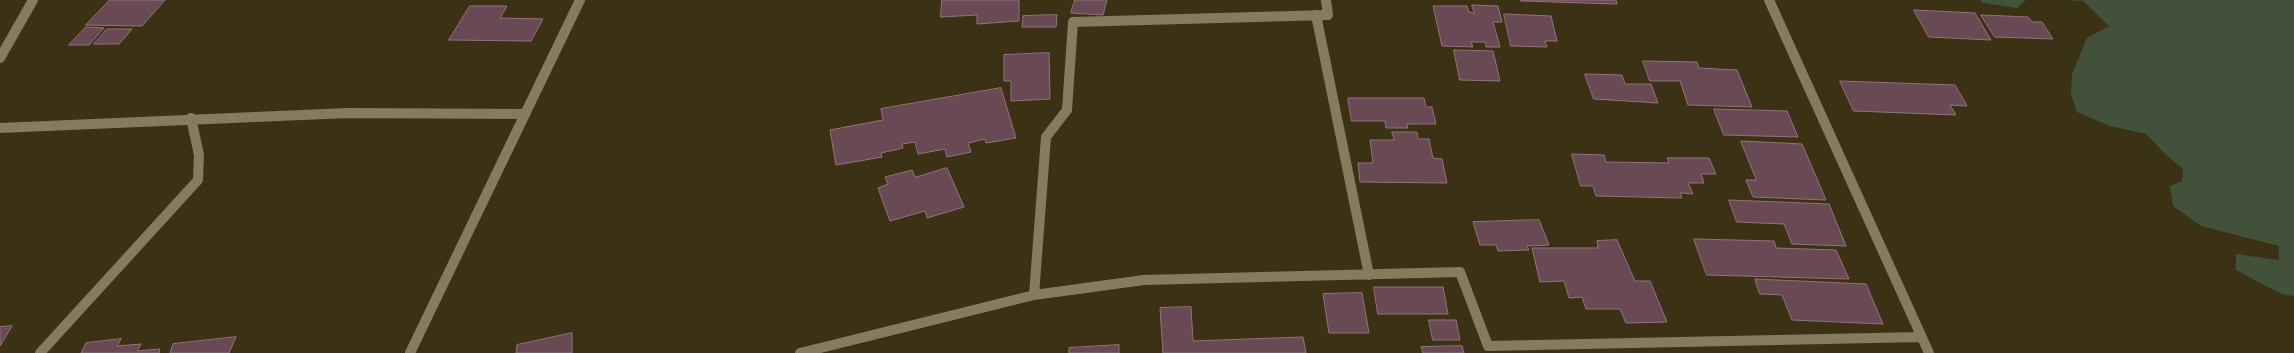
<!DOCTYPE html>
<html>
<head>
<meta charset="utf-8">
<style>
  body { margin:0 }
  canvas { display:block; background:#3b3115 }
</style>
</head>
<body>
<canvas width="2294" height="353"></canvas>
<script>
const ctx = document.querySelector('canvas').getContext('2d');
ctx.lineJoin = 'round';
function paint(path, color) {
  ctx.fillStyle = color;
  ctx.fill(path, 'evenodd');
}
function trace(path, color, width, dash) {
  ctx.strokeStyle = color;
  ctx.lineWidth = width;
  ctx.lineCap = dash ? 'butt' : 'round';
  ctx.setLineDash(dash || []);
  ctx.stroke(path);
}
paint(new Path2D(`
  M 1980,0 L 2026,0 L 2017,8 L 1983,3 Z
  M 2064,0 L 2294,0 L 2294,296 L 2281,294 L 2236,270 L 2236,254 L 2279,260 L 2279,246 L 2201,226 L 2173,206 L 2170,186 L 2182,181 L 2183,169 L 2166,155 L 2146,134 L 2110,126 L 2077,112 L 2071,95 L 2072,74 L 2087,38 L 2109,26 L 2083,1 Z`), '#425139');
const building = new Path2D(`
  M 110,0 L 165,0 L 142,26 L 86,25 Z
  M 942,0 L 1019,0 L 1019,21 L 977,24 L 977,15 L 941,17 Z
  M 1075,0 L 1107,0 L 1103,15 L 1071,13 Z
  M 1521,0 L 1616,0 L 1617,4 L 1521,1 Z
  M 1472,5 L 1498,6 L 1502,22 L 1493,22 L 1500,47 L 1486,47 L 1485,42 L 1471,42 L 1473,47 L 1442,46 L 1433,6 L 1467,6 L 1469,12 L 1474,13 Z
  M 470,6 L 507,6 L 500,18 L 543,19 L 531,41 L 449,40 Z
  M 1914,10 L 1975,13 L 1991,40 L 1929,37 Z
  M 1504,14 L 1551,16 L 1557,41 L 1545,41 L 1547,47 L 1511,46 Z
  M 1057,15 L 1056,27 L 1022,27 L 1023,16 Z
  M 1981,15 L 2028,17 L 2032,22 L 2042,22 L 2053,39 L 1995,37 Z
  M 86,27 L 104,28 L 89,45 L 69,45 Z
  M 107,29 L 132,29 L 119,44 L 94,44 Z
  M 1454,50 L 1493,51 L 1500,81 L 1460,80 Z
  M 1049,53 L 1050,99 L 1011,101 L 1011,81 L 1004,81 L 1004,55 Z
  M 1643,61 L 1697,62 L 1699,68 L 1737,70 L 1752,107 L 1688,105 L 1680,81 L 1650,81 Z
  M 1585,74 L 1622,75 L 1625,84 L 1651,84 L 1658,103 L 1594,99 Z
  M 1840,81 L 1955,85 L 1967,106 L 1950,105 L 1956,115 L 1854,111 Z
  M 1001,88 L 1016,138 L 986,143 L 985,139 L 968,143 L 971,152 L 947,157 L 945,149 L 918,154 L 915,142 L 902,144 L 903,148 L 881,153 L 882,157 L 836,165 L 830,130 L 883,120 L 881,109 Z
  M 1348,98 L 1424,98 L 1426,107 L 1432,107 L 1436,124 L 1407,124 L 1408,128 L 1386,128 L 1385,121 L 1352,121 Z
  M 1714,109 L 1787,111 L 1798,137 L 1724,135 Z
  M 1392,132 L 1417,132 L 1418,139 L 1429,139 L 1433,158 L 1442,159 L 1447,183 L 1360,182 L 1358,163 L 1373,163 L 1370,140 L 1394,140 Z
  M 1741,141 L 1802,144 L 1826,200 L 1753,197 L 1746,180 L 1756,180 Z
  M 1572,154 L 1604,155 L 1606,162 L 1669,163 L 1667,158 L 1709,158 L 1716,174 L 1701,174 L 1704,183 L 1688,183 L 1693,194 L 1680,193 L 1682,198 L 1596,196 L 1593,186 L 1581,186 Z
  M 947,168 L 964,207 L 927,218 L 925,211 L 890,221 L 878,188 L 888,184 L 885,177 L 912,170 L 915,177 Z
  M 1729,200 L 1829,204 L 1846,246 L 1792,244 L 1784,224 L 1737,222 Z
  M 1539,220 L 1549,245 L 1527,246 L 1529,250 L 1498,251 L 1496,245 L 1480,245 L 1473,222 Z
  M 1694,239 L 1774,241 L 1776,248 L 1836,250 L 1849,279 L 1707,275 Z
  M 1617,240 L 1635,281 L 1650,281 L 1667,322 L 1626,323 L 1620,309 L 1586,309 L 1582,297 L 1569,298 L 1564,281 L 1540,282 L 1532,248 L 1598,248 L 1597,241 Z
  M 1755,279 L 1866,284 L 1883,324 L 1792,320 L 1782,295 L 1760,294 Z
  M 1374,287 L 1443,287 L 1448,314 L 1378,314 Z
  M 1362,293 L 1369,333 L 1329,333 L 1323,294 Z
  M 1191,307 L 1193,341 L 1303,337 L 1306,353 L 1163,353 L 1160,308 Z
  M 1429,320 L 1456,320 L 1460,340 L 1433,340 Z
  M 12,326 L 0,346 L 0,327 Z
  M 572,333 L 572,353 L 516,353 L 517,345 Z
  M 236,337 L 229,353 L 170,353 L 173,344 Z
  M 121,339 L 117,346 L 141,344 L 137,351 L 160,349 L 159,353 L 81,353 L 86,343 Z
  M 1119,345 L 1119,353 L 1069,353 L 1069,348 Z
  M 1462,346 L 1464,353 L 1423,353 L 1421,347 Z`);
paint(building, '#694953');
trace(building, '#94727c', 1);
trace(new Path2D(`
  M 1769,0 L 1929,353
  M 1316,15 L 1369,275
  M 0,58 L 33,0
  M 0,128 L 348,113 L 525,114
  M 1034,295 L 1046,137 L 1067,110 L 1073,22 L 1328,15 L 1326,0
  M 40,353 L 198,180 L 199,155 L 191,118
  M 410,353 L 580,0
  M 800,353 L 1034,295 L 1144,280 L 1460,272 L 1488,346 L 1921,337`), '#867b5d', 10);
</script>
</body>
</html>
